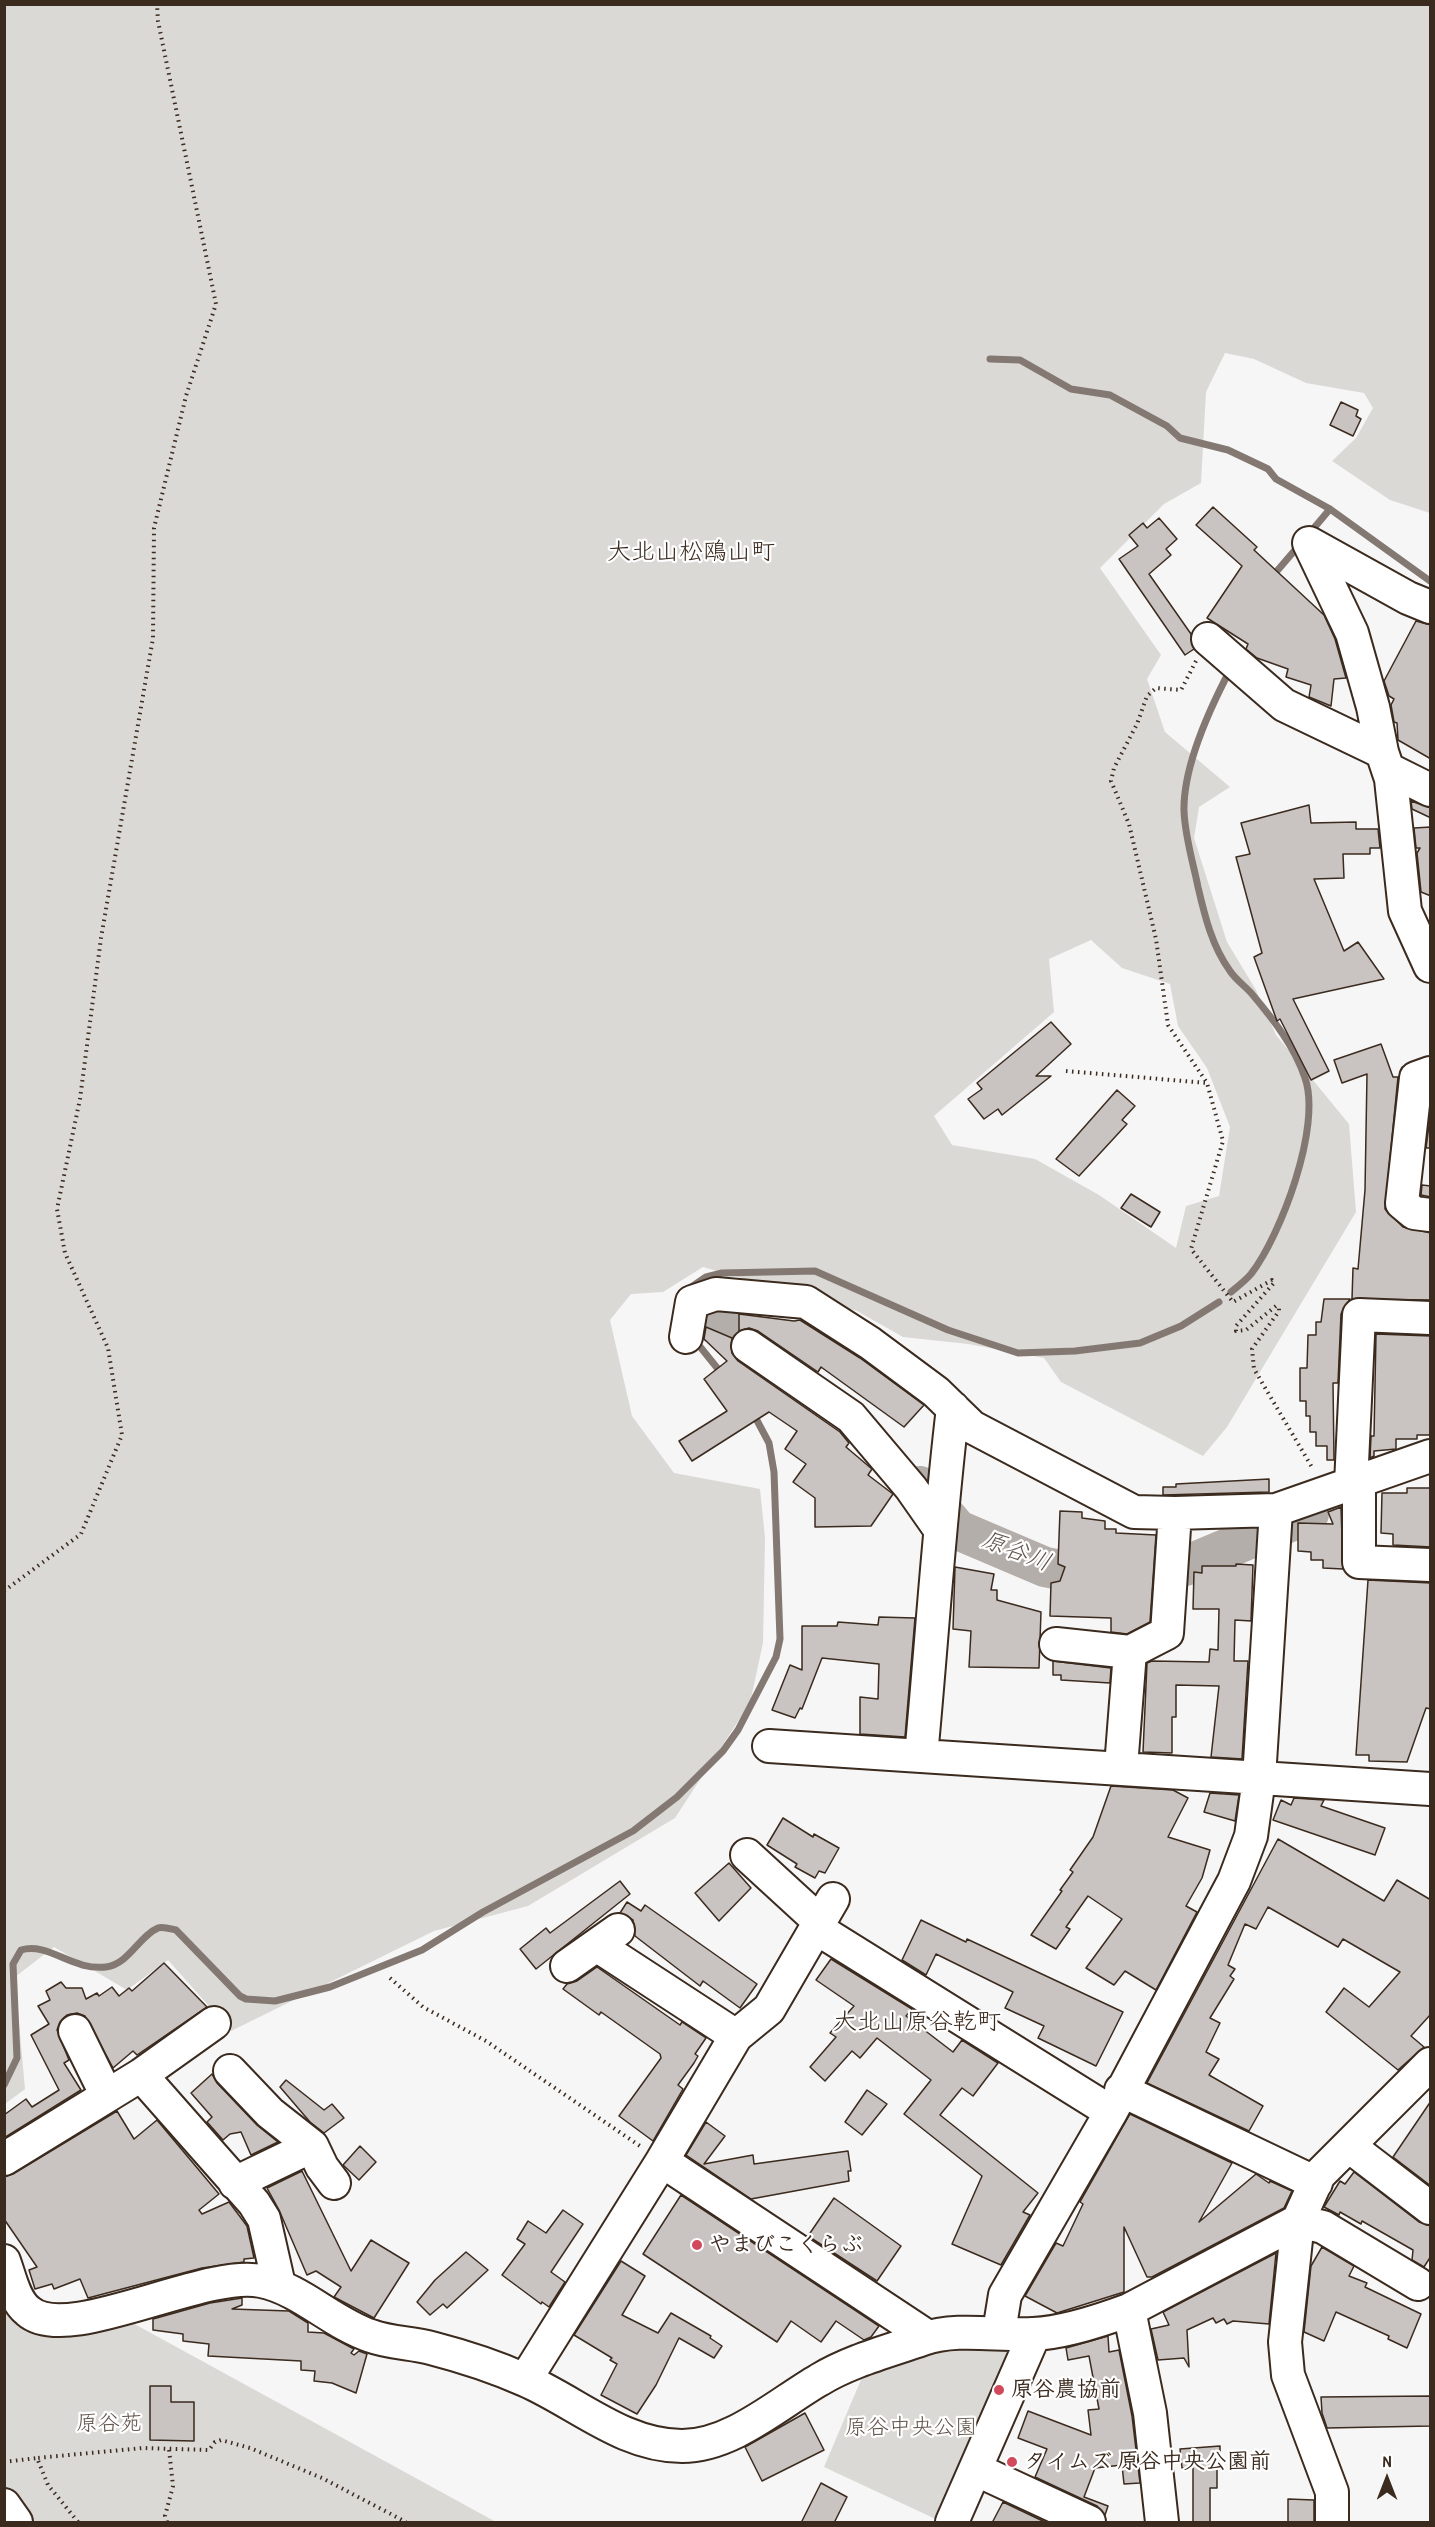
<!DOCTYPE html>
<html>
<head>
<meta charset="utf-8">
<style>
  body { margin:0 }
  #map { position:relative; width:1435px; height:2527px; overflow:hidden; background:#f7f6f6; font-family:"Patrick Hand",sans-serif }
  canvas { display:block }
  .frame { position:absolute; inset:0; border:6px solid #3b2a1e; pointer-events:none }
  .north { position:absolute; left:1357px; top:2449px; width:60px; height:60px; -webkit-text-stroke:4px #fff; paint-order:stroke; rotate:0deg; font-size:16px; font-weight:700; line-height:24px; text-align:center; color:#3b2a1e }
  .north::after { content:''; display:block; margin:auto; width:21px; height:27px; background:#3b2a1e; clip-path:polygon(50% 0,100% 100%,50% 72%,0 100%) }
</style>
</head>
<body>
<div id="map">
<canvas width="1435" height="2527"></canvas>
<div class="frame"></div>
<div class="north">N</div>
</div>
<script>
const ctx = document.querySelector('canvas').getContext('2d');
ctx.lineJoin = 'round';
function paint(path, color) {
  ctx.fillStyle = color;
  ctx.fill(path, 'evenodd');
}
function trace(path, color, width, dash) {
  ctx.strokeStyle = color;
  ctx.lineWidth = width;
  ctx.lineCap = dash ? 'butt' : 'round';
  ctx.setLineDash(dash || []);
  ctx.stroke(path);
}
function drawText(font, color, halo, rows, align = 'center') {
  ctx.font = font + ' "Patrick Hand","Klee One",sans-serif';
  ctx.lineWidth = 4.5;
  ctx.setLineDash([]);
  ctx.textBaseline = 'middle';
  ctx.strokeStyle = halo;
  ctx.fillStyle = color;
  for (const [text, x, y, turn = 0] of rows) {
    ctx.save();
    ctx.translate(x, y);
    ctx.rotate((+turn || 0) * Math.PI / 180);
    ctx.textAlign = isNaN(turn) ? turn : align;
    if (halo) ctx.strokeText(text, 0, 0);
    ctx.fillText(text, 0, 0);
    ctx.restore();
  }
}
paint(new Path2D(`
  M 5,5 L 1430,5 L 1430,513 L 1390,500 L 1332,461 L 1356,438 L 1373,408 L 1364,393 L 1306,383 L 1254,359 L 1225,353 L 1206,392 L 1201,483 L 1164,504 L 1100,568 L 1161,655 L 1147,679 L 1165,732 L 1230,787 L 1199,807 L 1194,838 L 1227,942 L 1256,990 L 1276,1035 L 1349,1124 L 1356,1212 L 1227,1427 L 1203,1456 L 1061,1382 L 1044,1358 L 968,1344 L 903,1337 L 857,1311 L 703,1267 L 663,1292 L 631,1294 L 610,1320 L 632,1416 L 674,1473 L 760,1489 L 765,1538 L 763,1643 L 750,1703 L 675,1818 L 528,1906 L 434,1931 L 231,2031 L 168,1960 L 127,1990 L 54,1947 L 15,1977 L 25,2089 L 5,2104 ZM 1091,940 L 1122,968 L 1170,984 L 1178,1026 L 1207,1068 L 1230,1127 L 1219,1196 L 1186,1206 L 1176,1248 L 1099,1195 L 1035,1159 L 952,1145 L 934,1116 L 1054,1012 L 1049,959 Z
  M 4,2292 L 13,2308 L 129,2321 L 496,2522 L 27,2522 L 5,2488 Z
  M 984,2343 L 998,2346 L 1014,2358 L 942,2522 L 824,2467 L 863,2375 L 931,2351 Z`), '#dbd9d6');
trace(new Path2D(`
  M 990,359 L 1020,360 L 1071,389 L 1110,395 L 1167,426 L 1180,438 L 1228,450 L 1268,469 L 1276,479 L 1330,509 L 1430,581
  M 1308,535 L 1330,509
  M 1271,578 L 1301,543
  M 1230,670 C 1209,710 1183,766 1184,811 C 1185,837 1193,862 1198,887 C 1205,917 1212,946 1230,971 C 1236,980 1245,986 1252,994 C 1273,1019 1295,1047 1305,1078 C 1322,1126 1281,1235 1251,1274 C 1245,1281 1237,1287 1231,1292
  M 690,1288 L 706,1277 L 722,1273 L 815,1271 L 948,1330 L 1018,1353 L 1075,1351 L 1140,1343 L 1181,1326 L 1219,1302
  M 693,1338 L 722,1374
  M 4,2085 L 17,2058 L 13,1964 L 21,1950 C 49,1942 72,1971 106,1967 C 129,1964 139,1936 158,1928 C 163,1926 171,1929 176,1930 L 240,1996 L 246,1999 L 275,2001 L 330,1987 L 422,1950 L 483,1912 L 633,1831 L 677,1797 L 723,1751 L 738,1730 L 776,1657 L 780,1639 L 774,1472 L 769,1443 L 753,1413`), '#847972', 7);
trace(new Path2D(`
  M 702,1318 L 789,1357
  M 920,1486 L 958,1530 L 1045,1567 L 1071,1572 L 1156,1574 L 1185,1566 L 1309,1514`), '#b4aeaa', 40);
const building = new Path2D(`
  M 1341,402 L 1358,410 L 1356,416 L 1361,419 L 1353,436 L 1330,425 Z
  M 1213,507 L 1257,547 L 1254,550 L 1324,615 L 1335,639 L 1346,678 L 1334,679 L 1331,706 L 1309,697 L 1311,685 L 1286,677 L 1288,669 L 1257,658 L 1246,649 L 1248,644 L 1207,618 L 1242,566 L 1196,525 Z
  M 1159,518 L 1177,539 L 1166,549 L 1171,555 L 1149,574 L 1191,634 L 1194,649 L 1185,655 L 1119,559 L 1138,546 L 1129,535 L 1143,523 L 1147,528 Z
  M 1416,621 L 1431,625 L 1431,759 L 1398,740 L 1397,723 L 1394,722 L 1391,705 L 1394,699 L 1389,696 L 1384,681 Z
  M 1411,801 L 1431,808 L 1431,818 L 1412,809 Z
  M 1309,805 L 1311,823 L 1356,822 L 1356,829 L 1378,829 L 1380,848 L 1370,848 L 1370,854 L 1343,854 L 1344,878 L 1314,879 L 1344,951 L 1358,942 L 1384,979 L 1293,999 L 1329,1071 L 1311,1080 L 1280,1019 L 1277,1021 L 1254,957 L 1262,953 L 1236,857 L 1250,854 L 1241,823 Z
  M 1431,827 L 1431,896 L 1421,892 L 1417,853 L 1420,848 L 1416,848 L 1414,828 Z
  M 1051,1022 L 1071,1044 L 1036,1076 L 1051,1076 L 1002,1115 L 998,1109 L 984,1119 L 968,1099 L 982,1089 L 977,1083 Z
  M 1381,1044 L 1393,1077 L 1398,1077 L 1385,1209 L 1403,1227 L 1431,1233 L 1431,1300 L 1352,1299 L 1353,1268 L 1358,1269 L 1365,1190 L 1367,1074 L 1342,1083 L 1334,1060 Z
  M 1117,1090 L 1135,1106 L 1122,1120 L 1127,1124 L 1079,1176 L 1056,1159 Z
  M 1431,1110 L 1431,1148 L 1426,1148 Z
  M 1422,1185 L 1431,1186 L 1431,1197 L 1421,1195 Z
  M 1131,1194 L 1160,1212 L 1151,1227 L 1121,1208 Z
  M 1324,1299 L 1350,1299 L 1341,1314 L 1338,1383 L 1333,1383 L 1334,1460 L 1327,1460 L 1327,1446 L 1316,1446 L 1316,1432 L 1310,1432 L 1310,1416 L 1306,1416 L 1306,1401 L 1300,1401 L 1300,1368 L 1307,1368 L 1308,1335 L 1316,1335 L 1316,1322 L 1321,1322 Z
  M 739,1314 L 794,1321 L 800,1320 L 860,1358 L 924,1405 L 904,1427 L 821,1367 L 818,1372 L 758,1331 L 749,1328 L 739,1331 Z
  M 706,1327 L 732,1338 L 732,1353 L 738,1361 L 840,1432 L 849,1443 L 846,1447 L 872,1469 L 868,1475 L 893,1494 L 871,1526 L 815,1527 L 815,1498 L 793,1482 L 806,1464 L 785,1449 L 797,1431 L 769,1412 L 692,1461 L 679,1441 L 727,1411 L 704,1379 L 727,1361 L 704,1339 Z
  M 1376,1334 L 1431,1336 L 1431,1435 L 1417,1435 L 1417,1439 L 1396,1439 L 1396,1449 L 1374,1451 L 1374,1456 L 1370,1458 L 1371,1436 L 1374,1436 Z
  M 1269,1479 L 1269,1492 L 1163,1495 L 1163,1487 L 1176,1487 L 1176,1484 Z
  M 1407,1488 L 1431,1488 L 1431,1547 L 1393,1545 L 1393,1534 L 1381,1533 L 1382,1493 L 1407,1493 Z
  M 1341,1507 L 1343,1569 L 1323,1568 L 1323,1560 L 1311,1560 L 1311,1552 L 1298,1551 L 1298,1523 L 1333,1524 L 1328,1512 Z
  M 1060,1511 L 1082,1512 L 1082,1518 L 1105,1521 L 1105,1529 L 1116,1529 L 1116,1533 L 1156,1535 L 1150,1622 L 1127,1634 L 1111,1632 L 1111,1618 L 1050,1616 L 1051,1583 L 1060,1581 L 1065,1567 L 1058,1564 Z
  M 1236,1564 L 1253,1565 L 1251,1621 L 1235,1620 L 1234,1661 L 1248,1661 L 1242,1759 L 1211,1757 L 1219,1686 L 1176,1685 L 1176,1717 L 1172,1717 L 1172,1753 L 1143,1752 L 1147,1663 L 1152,1661 L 1209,1662 L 1210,1649 L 1218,1650 L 1219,1609 L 1193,1609 L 1194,1572 L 1202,1573 L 1202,1566 L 1236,1566 Z
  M 955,1567 L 994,1574 L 991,1590 L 997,1590 L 997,1600 L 1041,1612 L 1039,1668 L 969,1667 L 971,1631 L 953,1629 Z
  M 1368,1580 L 1431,1583 L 1431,1709 L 1426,1708 L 1407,1762 L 1369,1761 L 1369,1755 L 1356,1755 Z
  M 879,1617 L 915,1618 L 905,1737 L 860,1734 L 860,1697 L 878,1699 L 879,1664 L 822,1658 L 802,1709 L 800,1708 L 795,1718 L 772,1710 L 790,1665 L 802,1670 L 802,1626 L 837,1626 L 838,1622 L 878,1625 Z
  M 1053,1661 L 1111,1668 L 1110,1683 L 1061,1680 L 1061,1675 L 1053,1675 Z
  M 1111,1786 L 1173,1790 L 1188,1798 L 1168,1837 L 1210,1850 L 1202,1878 L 1186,1906 L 1197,1912 L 1156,1990 L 1125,1971 L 1114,1985 L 1086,1968 L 1122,1919 L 1088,1896 L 1066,1927 L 1070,1929 L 1056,1949 L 1031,1935 L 1062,1891 L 1060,1890 L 1073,1872 L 1070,1870 L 1093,1837 Z
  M 1210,1793 L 1239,1795 L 1235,1821 L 1204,1812 Z
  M 1294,1798 L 1324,1800 L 1321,1806 L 1385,1828 L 1375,1855 L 1273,1820 L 1281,1800 L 1291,1805 Z
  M 783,1818 L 813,1837 L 814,1834 L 839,1848 L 825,1873 L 819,1871 L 815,1878 L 795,1867 L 797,1864 L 767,1845 Z
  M 1278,1839 L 1384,1901 L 1397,1880 L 1431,1900 L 1431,2014 L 1411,2036 L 1424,2047 L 1398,2070 L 1326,2012 L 1344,1988 L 1369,2007 L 1400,1972 L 1343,1939 L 1338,1947 L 1268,1907 L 1256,1929 L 1245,1924 L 1228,1965 L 1235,1969 L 1230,1976 L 1234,1979 L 1210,2018 L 1220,2023 L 1206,2052 L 1219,2059 L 1209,2075 L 1263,2106 L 1249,2131 L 1147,2083 Z
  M 729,1863 L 751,1888 L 719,1921 L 695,1893 Z
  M 620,1881 L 630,1894 L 536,1969 L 520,1949 L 546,1928 L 550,1933 Z
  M 627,1902 L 641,1911 L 645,1905 L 757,1984 L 740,2008 L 703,1981 L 700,1986 L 635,1936 L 633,1920 L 620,1913 Z
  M 921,1920 L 966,1942 L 967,1939 L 1123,2012 L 1096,2066 L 1038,2038 L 1044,2026 L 1005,2008 L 1013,1992 L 936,1954 L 926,1975 L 902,1960 Z
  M 831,1959 L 912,2009 L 906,2016 L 953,2052 L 962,2040 L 998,2063 L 973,2096 L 962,2088 L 940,2115 L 1038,2193 L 1023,2212 L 1030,2215 L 1001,2265 L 952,2244 L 982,2176 L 904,2114 L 931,2080 L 877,2038 L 860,2058 L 852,2051 L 825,2081 L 810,2067 L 836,2037 L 830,2033 L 854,2006 L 816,1980 Z
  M 164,1963 L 207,2007 L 137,2055 L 133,2051 L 113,2068 L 85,2016 L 77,2013 L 67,2015 L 60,2022 L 57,2030 L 69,2060 L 64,2063 L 81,2090 L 4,2138 L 4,2115 L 26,2099 L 32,2107 L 59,2090 L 31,2035 L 49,2024 L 38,2006 L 50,2000 L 46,1991 L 61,1982 L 66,1988 L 82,1988 L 86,1999 L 97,1993 L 99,1996 L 112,1987 L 119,1996 L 129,1988 L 132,1991 Z
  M 597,1967 L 680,2025 L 682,2022 L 706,2038 L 695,2054 L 698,2056 L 694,2063 L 678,2085 L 683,2089 L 653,2141 L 619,2116 L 661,2058 L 660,2054 L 601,2012 L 599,2015 L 563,1989 L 567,1984 L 577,1981 Z
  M 212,2074 L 217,2083 L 257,2125 L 278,2142 L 251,2155 L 241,2132 L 230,2134 L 223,2140 L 207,2122 L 212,2117 L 191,2093 Z
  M 286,2080 L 324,2110 L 332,2104 L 344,2118 L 324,2133 L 310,2122 L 280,2087 Z
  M 867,2090 L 887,2104 L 862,2135 L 845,2122 Z
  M 1431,2101 L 1431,2186 L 1393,2157 Z
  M 117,2111 L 134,2139 L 157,2120 L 219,2194 L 199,2210 L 202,2214 L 229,2202 L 247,2226 L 254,2258 L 244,2259 L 244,2262 L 202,2268 L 88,2298 L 80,2279 L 54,2289 L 52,2284 L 35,2289 L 29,2270 L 37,2267 L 4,2219 L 4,2177 L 13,2174 Z
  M 1130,2114 L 1232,2163 L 1199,2222 L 1256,2174 L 1269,2183 L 1270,2181 L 1292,2191 L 1284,2208 L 1152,2277 L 1147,2277 L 1124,2227 L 1124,2292 L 1057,2313 L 1025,2296 L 1056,2243 L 1063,2246 L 1083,2204 L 1080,2202 Z
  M 706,2122 L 725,2136 L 704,2164 L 753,2155 L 754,2164 L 848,2151 L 851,2171 L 848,2171 L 849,2181 L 751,2199 L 686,2155 Z
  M 360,2146 L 376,2162 L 359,2180 L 343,2165 Z
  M 302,2171 L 351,2271 L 371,2240 L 409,2263 L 374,2318 L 334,2297 L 341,2287 L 316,2271 L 307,2275 L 279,2210 L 267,2188 Z
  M 1354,2172 L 1419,2222 L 1431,2226 L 1431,2256 L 1424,2267 L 1412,2260 L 1413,2250 L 1362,2221 L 1361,2224 L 1340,2212 L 1339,2215 L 1324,2207 L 1340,2181 L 1345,2184 Z
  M 681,2195 L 879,2326 L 871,2337 L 864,2340 L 836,2321 L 821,2342 L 791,2321 L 777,2342 L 643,2254 Z
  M 834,2198 L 901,2246 L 877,2281 L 808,2236 Z
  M 563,2210 L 583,2224 L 551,2272 L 565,2282 L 549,2307 L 542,2302 L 541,2304 L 502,2275 L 525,2244 L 517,2239 L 528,2221 L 546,2233 Z
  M 1322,2247 L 1354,2266 L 1349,2276 L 1367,2283 L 1365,2287 L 1421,2314 L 1407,2348 L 1388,2339 L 1389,2336 L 1336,2312 L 1324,2341 L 1304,2332 L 1311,2266 Z
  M 466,2252 L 488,2270 L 447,2308 L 443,2304 L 430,2315 L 417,2302 L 435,2280 Z
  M 1276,2253 L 1269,2324 L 1233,2321 L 1227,2324 L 1224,2319 L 1216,2323 L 1213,2318 L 1187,2330 L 1189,2367 L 1184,2358 L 1158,2360 L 1151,2329 L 1169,2325 L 1163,2312 Z
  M 621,2261 L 645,2276 L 622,2315 L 658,2333 L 671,2313 L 711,2336 L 710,2338 L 722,2346 L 714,2358 L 679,2338 L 656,2385 L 637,2414 L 601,2395 L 617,2364 L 610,2360 L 612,2358 L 574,2335 Z
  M 242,2298 L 242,2305 L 232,2309 L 289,2311 L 308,2323 L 308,2332 L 324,2333 L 354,2349 L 351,2353 L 354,2355 L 359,2351 L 367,2354 L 356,2393 L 332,2383 L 314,2381 L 315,2371 L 301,2370 L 301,2361 L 208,2356 L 209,2344 L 183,2341 L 183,2334 L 153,2330 L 153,2319 L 210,2303 Z
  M 1108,2336 L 1109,2352 L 1119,2350 L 1132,2416 L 1140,2483 L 1124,2484 L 1122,2465 L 1095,2468 L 1084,2497 L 1108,2506 L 1105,2515 L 1097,2506 L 1035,2477 L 1047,2449 L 1018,2438 L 1028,2411 L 1091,2435 L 1088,2410 L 1099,2409 L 1089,2356 L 1068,2360 L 1066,2348 Z
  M 150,2386 L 171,2386 L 171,2402 L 194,2402 L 194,2441 L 150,2440 Z
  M 1431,2396 L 1431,2426 L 1327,2428 L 1322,2413 L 1321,2397 Z
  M 805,2413 L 824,2450 L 762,2481 L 745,2447 Z
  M 1220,2446 L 1220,2466 L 1217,2467 L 1217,2488 L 1210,2488 L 1210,2523 L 1193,2523 L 1193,2468 L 1182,2468 L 1180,2449 Z
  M 821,2483 L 847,2497 L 834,2523 L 801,2523 Z
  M 1288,2499 L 1314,2500 L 1314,2523 L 1288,2523 Z
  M 1003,2502 L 1047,2523 L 992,2523 Z`);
paint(building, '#c9c3c1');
trace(building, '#3b2a1e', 1.5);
const minor = new Path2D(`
  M 1208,639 L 1284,705 L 1382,752 L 1391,779 L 1405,911 L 1430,966
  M 1382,752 L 1373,707 L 1352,633 L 1309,543 L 1408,598 L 1430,607
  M 1388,769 L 1430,790
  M 1430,1073 L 1416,1078 L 1402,1203 L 1414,1213 L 1430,1215
  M 686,1337 L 692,1302 L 716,1294 L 806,1302 L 870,1343 L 936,1392 L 972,1427 L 1134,1512 L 1175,1513 L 1276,1510 L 1430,1456
  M 748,1346 L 851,1417 L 911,1488 L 939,1528
  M 953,1408 C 939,1524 932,1640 921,1756 L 1430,1789
  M 1359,1481 L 1359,1562 L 1430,1565
  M 1351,1484 L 1359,1315 L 1430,1318
  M 1056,1644 L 1130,1652
  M 769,1746 L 921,1756
  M 1121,1767 L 1130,1652 L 1167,1633 L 1175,1513
  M 747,1855 L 820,1922
  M 816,1928 L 1111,2112
  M 598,1946 L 736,2036
  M 567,1966 L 618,1930
  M 75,2031 L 107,2096
  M 230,2071 L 270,2113 L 312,2146 L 235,2183
  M 141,2075 L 254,2203 L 264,2219 L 279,2285
  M 1121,2090 L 1316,2183
  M 312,2146 L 322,2167 L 334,2183
  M 1349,2146 L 1430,2208
  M 4,2159 L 141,2075 L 214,2023
  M 662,2161 L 928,2337
  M 4,2261 C 10,2277 14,2300 28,2311 C 67,2346 204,2269 261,2281 C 301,2289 332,2323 371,2336 C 390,2343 412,2343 431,2348 C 462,2356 496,2367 525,2380 C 576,2402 623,2446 682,2446 C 732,2446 779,2403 819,2380 C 850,2361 889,2351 923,2339 C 957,2327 998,2336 1033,2334 C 1062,2333 1102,2320 1129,2310 L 1298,2221 L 1319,2175 L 1430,2064
  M 1129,2310 L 1150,2413 L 1162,2522
  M 999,2332 L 1005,2295 L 1111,2112 L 1234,1881 L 1251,1836 L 1259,1778 L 1276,1510
  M 525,2380 L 662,2161 L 736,2036 L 769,2009 L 833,1899
  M 977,2470 L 1089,2522
  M 4,2505 L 16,2522
  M 952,2522 L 1034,2335
  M 1332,2522 L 1332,2492 L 1288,2375 L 1285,2342 L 1298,2221 L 1323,2227 L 1418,2284`);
trace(minor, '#3b2a1e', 36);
trace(new Path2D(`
  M 1196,661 L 1181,690 L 1156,688 L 1147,696 L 1137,724 L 1114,768 L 1111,781 L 1129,824 L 1156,939 L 1168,1025 L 1207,1083 L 1223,1141 L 1191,1249 L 1233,1302 L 1272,1280 L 1274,1283 L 1236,1326 L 1236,1331 L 1246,1330 L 1276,1306 L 1279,1308 L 1279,1311 L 1252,1349 L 1254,1369 L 1313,1469
  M 1066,1071 L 1207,1083
  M 4,1591 L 81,1534 L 122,1435 L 108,1348 L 65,1253 L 57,1209 L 80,1099 L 101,938 L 153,638 L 154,528 L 186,396 L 216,304 L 158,21 L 157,4
  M 390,1978 L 423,2007 L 486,2041 L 640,2146
  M 4,2462 L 37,2458
  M 78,2522 L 48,2485 L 37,2458 L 143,2448 L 209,2450 L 215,2442 L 221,2440 L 250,2448 L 322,2478 L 406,2522
  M 167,2522 L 165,2516 L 173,2486 L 169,2449`), '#3b2a1e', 4, [1.5, 4.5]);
trace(minor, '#fff', 32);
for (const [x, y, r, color] of [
  [697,2245,6,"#d1495b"],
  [999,2390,6,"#d1495b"],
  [1012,2462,6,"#d1495b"]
]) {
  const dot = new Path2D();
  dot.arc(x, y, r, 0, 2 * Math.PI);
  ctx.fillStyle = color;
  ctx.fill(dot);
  trace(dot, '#fff', 2);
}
drawText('bold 22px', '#3b2a1e', '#fff', [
  ["やまびこくらぶ",709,2245],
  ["原谷農協前",1011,2390],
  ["タイムズ 原谷中央公園前",1024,2462]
], 'left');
drawText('22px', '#63564c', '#fff', [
  ["原谷苑",109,2424],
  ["原谷中央公園",911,2428]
]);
drawText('24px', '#3b2a1e', '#fff', [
  ["大北山松鴎山町",691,553],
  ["大北山原谷乾町",917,2023]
]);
drawText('italic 24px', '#65584f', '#fff', [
  ["原谷川",1016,1552,21]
]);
</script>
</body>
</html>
